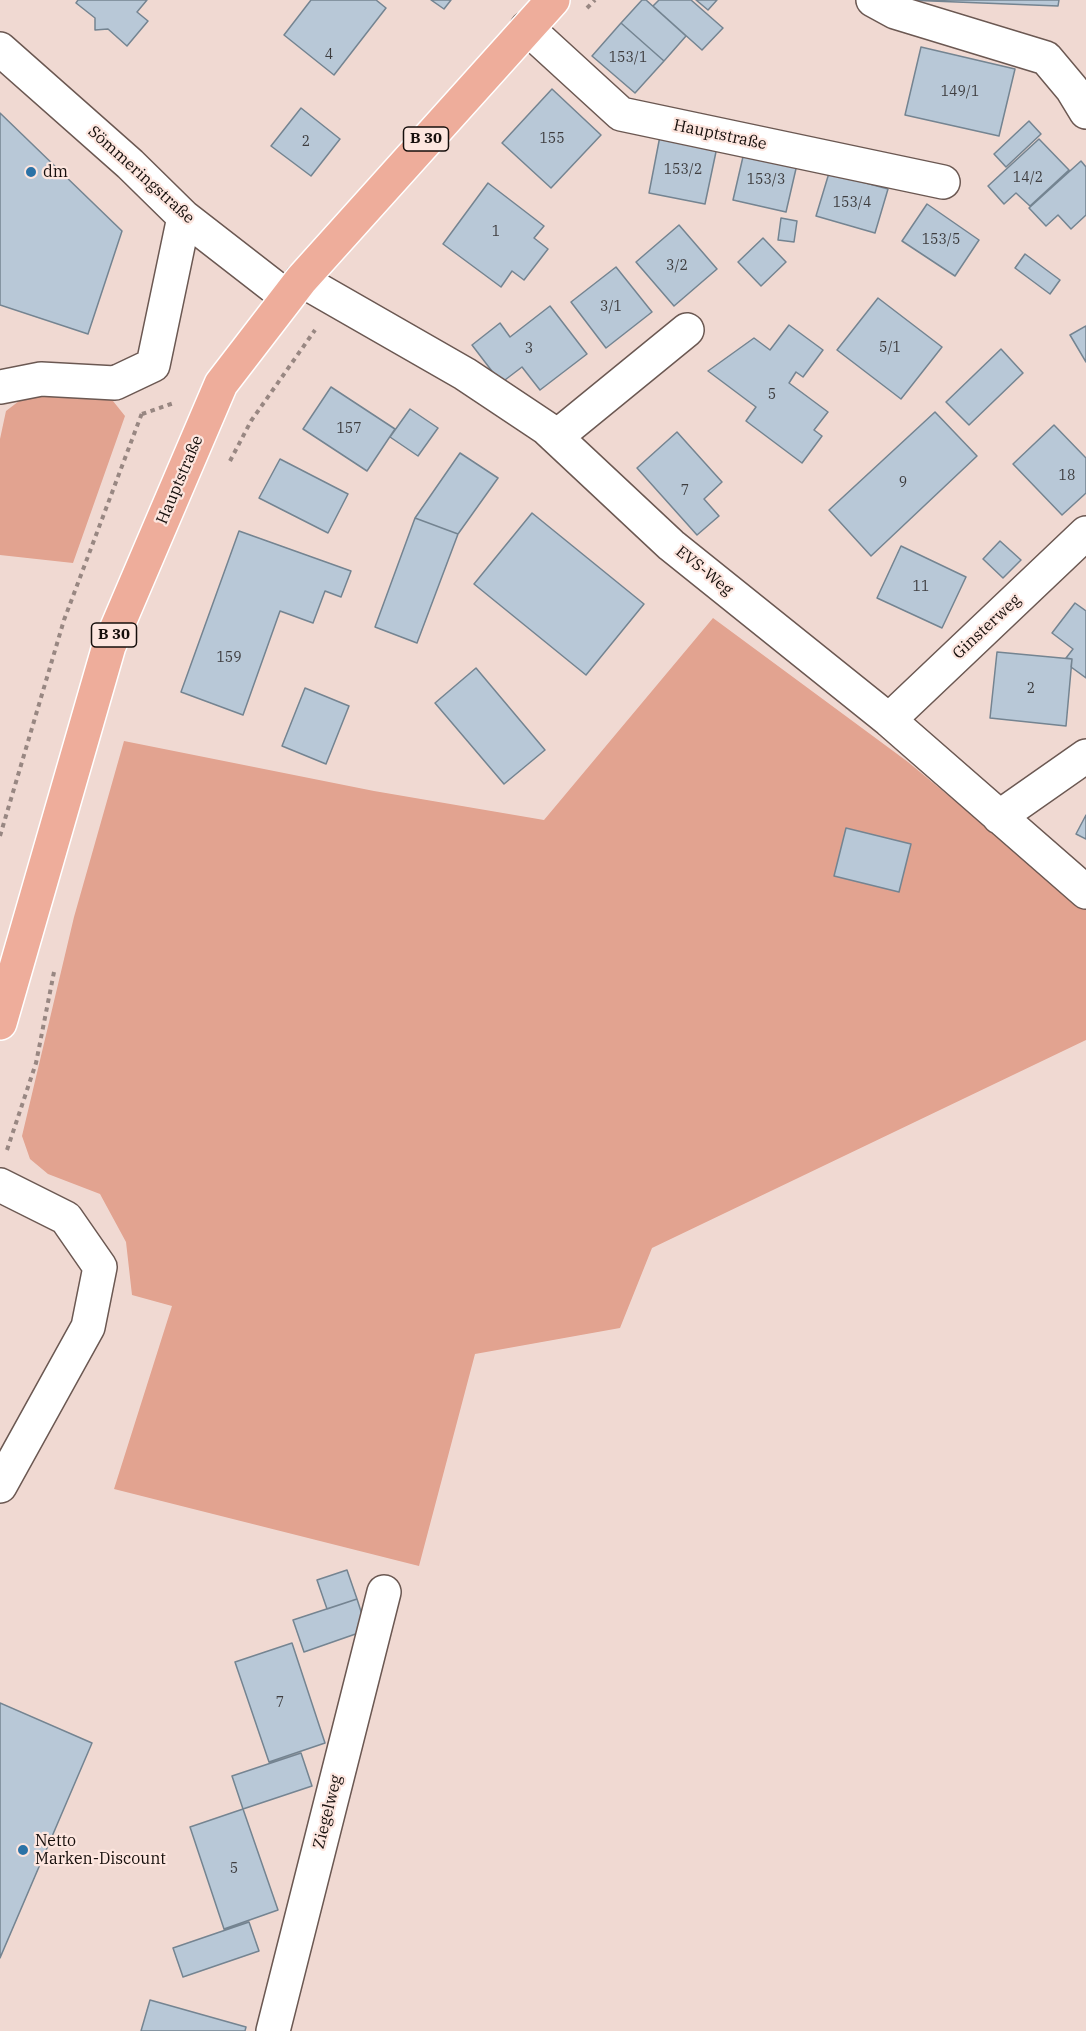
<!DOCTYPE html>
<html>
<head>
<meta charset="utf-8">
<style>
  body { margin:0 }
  canvas { display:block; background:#f0d9d2 }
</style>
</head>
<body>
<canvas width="1086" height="2031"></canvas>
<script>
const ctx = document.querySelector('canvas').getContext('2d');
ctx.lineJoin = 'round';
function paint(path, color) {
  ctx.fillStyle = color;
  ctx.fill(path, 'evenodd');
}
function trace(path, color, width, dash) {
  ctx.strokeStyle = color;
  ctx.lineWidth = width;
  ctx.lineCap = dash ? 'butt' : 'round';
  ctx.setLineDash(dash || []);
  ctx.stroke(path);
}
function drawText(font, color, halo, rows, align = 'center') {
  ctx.font = font + ' "IBM Plex Serif",serif';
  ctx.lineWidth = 4.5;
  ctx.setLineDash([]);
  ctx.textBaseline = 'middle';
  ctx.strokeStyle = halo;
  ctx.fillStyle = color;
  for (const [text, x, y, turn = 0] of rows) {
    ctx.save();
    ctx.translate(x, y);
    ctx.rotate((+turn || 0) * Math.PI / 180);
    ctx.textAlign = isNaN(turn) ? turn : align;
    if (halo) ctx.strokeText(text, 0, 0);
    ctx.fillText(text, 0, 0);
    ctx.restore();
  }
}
paint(new Path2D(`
  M 36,388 L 109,396 L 125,416 L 73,563 L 0,555 L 0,439 L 6,411 Z
  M 713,618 L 908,762 L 1086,910 L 1086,1040 L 652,1248 L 620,1328 L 475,1354 L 419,1566 L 114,1489 L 172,1306 L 132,1295 L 126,1242 L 100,1194 L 48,1174 L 30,1159 L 22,1136 L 74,917 L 124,741 L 374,791 L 544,820 Z`), '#e2a390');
const building = new Path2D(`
  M 78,0 L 147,0 L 137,12 L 148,21 L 127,46 L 108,29 L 95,30 L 95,18 L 76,3 Z
  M 311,0 L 376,0 L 386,8 L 334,75 L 284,35 Z
  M 431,0 L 451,0 L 444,9 Z
  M 642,0 L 646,0 L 686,36 L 664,61 L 621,23 Z
  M 659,0 L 691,0 L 723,28 L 702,50 L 653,6 Z
  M 696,0 L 717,0 L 708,10 Z
  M 906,0 L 1059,0 L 1058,6 Z
  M 621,23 L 664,61 L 635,93 L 592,56 Z
  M 921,47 L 1015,69 L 999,136 L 905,115 Z
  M 552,89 L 601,135 L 551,188 L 502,143 Z
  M 301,108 L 340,139 L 311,176 L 271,146 Z
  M 0,113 L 122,231 L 88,334 L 0,305 Z
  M 1029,121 L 1041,134 L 1006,167 L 994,154 Z
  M 660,136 L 717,147 L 705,204 L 649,193 Z
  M 1039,139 L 1069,170 L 1030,206 L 1016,193 L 1004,204 L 988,186 Z
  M 745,148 L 798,160 L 786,212 L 733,200 Z
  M 1081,161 L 1086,167 L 1086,215 L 1071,229 L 1058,215 L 1046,226 L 1029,208 Z
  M 829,173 L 888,189 L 875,233 L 816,216 Z
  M 488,183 L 544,226 L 534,238 L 548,249 L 524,280 L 512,271 L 501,287 L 443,244 Z
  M 927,204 L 979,240 L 955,276 L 902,241 Z
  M 781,218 L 797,221 L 794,242 L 778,240 Z
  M 679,225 L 717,269 L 674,306 L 636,262 Z
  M 763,238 L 786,262 L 761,286 L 738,262 Z
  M 1025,254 L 1060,280 L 1050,294 L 1015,268 Z
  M 616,267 L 652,312 L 606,348 L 571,302 Z
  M 878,298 L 942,347 L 901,399 L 837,350 Z
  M 550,306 L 587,354 L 540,390 L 522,367 L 501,383 L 472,345 L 500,323 L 510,337 Z
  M 789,325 L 823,350 L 803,377 L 796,372 L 789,383 L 828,412 L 814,430 L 822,436 L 802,463 L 746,421 L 756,407 L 708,371 L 754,338 L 770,350 Z
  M 1086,326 L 1086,362 L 1070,335 Z
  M 1001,349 L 1023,373 L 969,425 L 946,402 Z
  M 331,387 L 395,429 L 367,471 L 303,429 Z
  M 410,409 L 438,428 L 418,456 L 390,437 Z
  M 935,412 L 977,456 L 871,556 L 829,510 Z
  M 1054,425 L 1086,458 L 1086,493 L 1062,515 L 1013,464 Z
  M 677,432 L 722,482 L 704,499 L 719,516 L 697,535 L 637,468 Z
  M 460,453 L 498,478 L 458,534 L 415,518 Z
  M 280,459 L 348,494 L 328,533 L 259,498 Z
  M 532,513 L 644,604 L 586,675 L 474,584 Z
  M 415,518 L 458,534 L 417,643 L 375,627 Z
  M 239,531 L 351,571 L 341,597 L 325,591 L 313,623 L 280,611 L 243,715 L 181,692 Z
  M 1000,541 L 1021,560 L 1003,578 L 983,559 Z
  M 901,546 L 966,577 L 942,628 L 877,598 Z
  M 1075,603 L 1086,611 L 1086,678 L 1071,667 L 1072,659 L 1066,658 L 1073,649 L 1052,633 Z
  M 997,652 L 1072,659 L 1066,726 L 990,718 Z
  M 476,668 L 545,750 L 504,784 L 435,703 Z
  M 305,688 L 349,706 L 326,764 L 282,746 Z
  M 1086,815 L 1086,839 L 1076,834 Z
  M 846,828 L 911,844 L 899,892 L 834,876 Z
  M 347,1570 L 357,1599 L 327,1609 L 317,1580 Z
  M 357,1599 L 367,1630 L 304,1652 L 293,1620 Z
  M 292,1643 L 325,1743 L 269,1762 L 235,1662 Z
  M 0,1703 L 92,1743 L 0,1958 Z
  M 301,1753 L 312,1786 L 243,1809 L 232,1776 Z
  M 243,1809 L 278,1910 L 224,1929 L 190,1827 Z
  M 249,1922 L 259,1951 L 183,1977 L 173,1948 Z
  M 150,2000 L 246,2027 L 245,2031 L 141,2031 Z`);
paint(building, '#b8c8d7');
trace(building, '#748491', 1.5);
const minor = new Path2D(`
  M 873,0 L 895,12 L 1046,58 L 1072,89 L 1086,112
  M 527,28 L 621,114 L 943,182
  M 0,49 L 130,164 L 184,217 L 287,297
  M 301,280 L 465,374 L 546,428 L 671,545 L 889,720 L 1086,892
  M 0,387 L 41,379 L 115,383 L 153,365 L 184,217
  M 556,437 L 687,330
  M 889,720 L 1086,533
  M 999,817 L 1086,756
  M 0,1185 L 66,1218 L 100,1267 L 88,1327 L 0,1486
  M 273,2031 L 384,1592`);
const major = new Path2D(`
  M 0,1023 L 109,646 L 221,384 L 301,280 L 553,0`);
trace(minor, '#6b5852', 36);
trace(major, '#fff', 36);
trace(new Path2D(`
  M 587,8 L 595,0
  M 142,414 L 174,403
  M 230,461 L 251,421 L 315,330
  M 0,836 L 64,620 L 142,413
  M 7,1150 L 36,1063 L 54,972`), '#988782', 4, [4.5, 4.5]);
trace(minor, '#fff', 33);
trace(major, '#eead9b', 33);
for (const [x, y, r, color] of [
  [31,172,6,"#2b72a6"],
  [23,1850,6,"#2b72a6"]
]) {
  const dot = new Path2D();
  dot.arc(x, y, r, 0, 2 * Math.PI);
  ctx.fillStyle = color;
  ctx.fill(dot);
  trace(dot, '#fde6df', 2);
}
drawText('14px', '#3e3d3f', null, [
  ["4",329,55],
  ["153/1",628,58],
  ["149/1",960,92],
  ["155",552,139],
  ["2",306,142],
  ["153/2",683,170],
  ["14/2",1028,178],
  ["153/3",766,180],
  ["153/4",852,203],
  ["1",496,232],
  ["153/5",941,240],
  ["3/2",677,266],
  ["3/1",611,307],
  ["5/1",890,348],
  ["3",529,349],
  ["5",772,395],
  ["157",349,429],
  ["18",1067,476],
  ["9",903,483],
  ["7",685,491],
  ["11",921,587],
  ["159",229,658],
  ["2",1031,689],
  ["7",280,1703],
  ["5",234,1869]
]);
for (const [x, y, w] of [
  [426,139,45],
  [114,635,45]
]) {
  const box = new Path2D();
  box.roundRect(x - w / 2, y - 12, w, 24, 4.5);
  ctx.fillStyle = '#fde6df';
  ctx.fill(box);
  trace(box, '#160f0c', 1.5);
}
drawText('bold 15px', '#160f0c', null, [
  ["B 30",426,139],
  ["B 30",114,635]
]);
drawText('16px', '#160f0c', '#fde6df', [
  ["Hauptstraße",720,135,12],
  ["Sömmeringstraße",141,175,42],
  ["Hauptstraße",180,480,-67],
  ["EVS-Weg",704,571,39],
  ["Ginsterweg",987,627,-43],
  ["Ziegelweg",328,1812,-76]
]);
drawText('16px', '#160f0c', '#fde6df', [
  ["dm",43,172],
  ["Netto",35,1841],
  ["Marken-Discount",35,1859]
], 'left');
</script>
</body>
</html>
